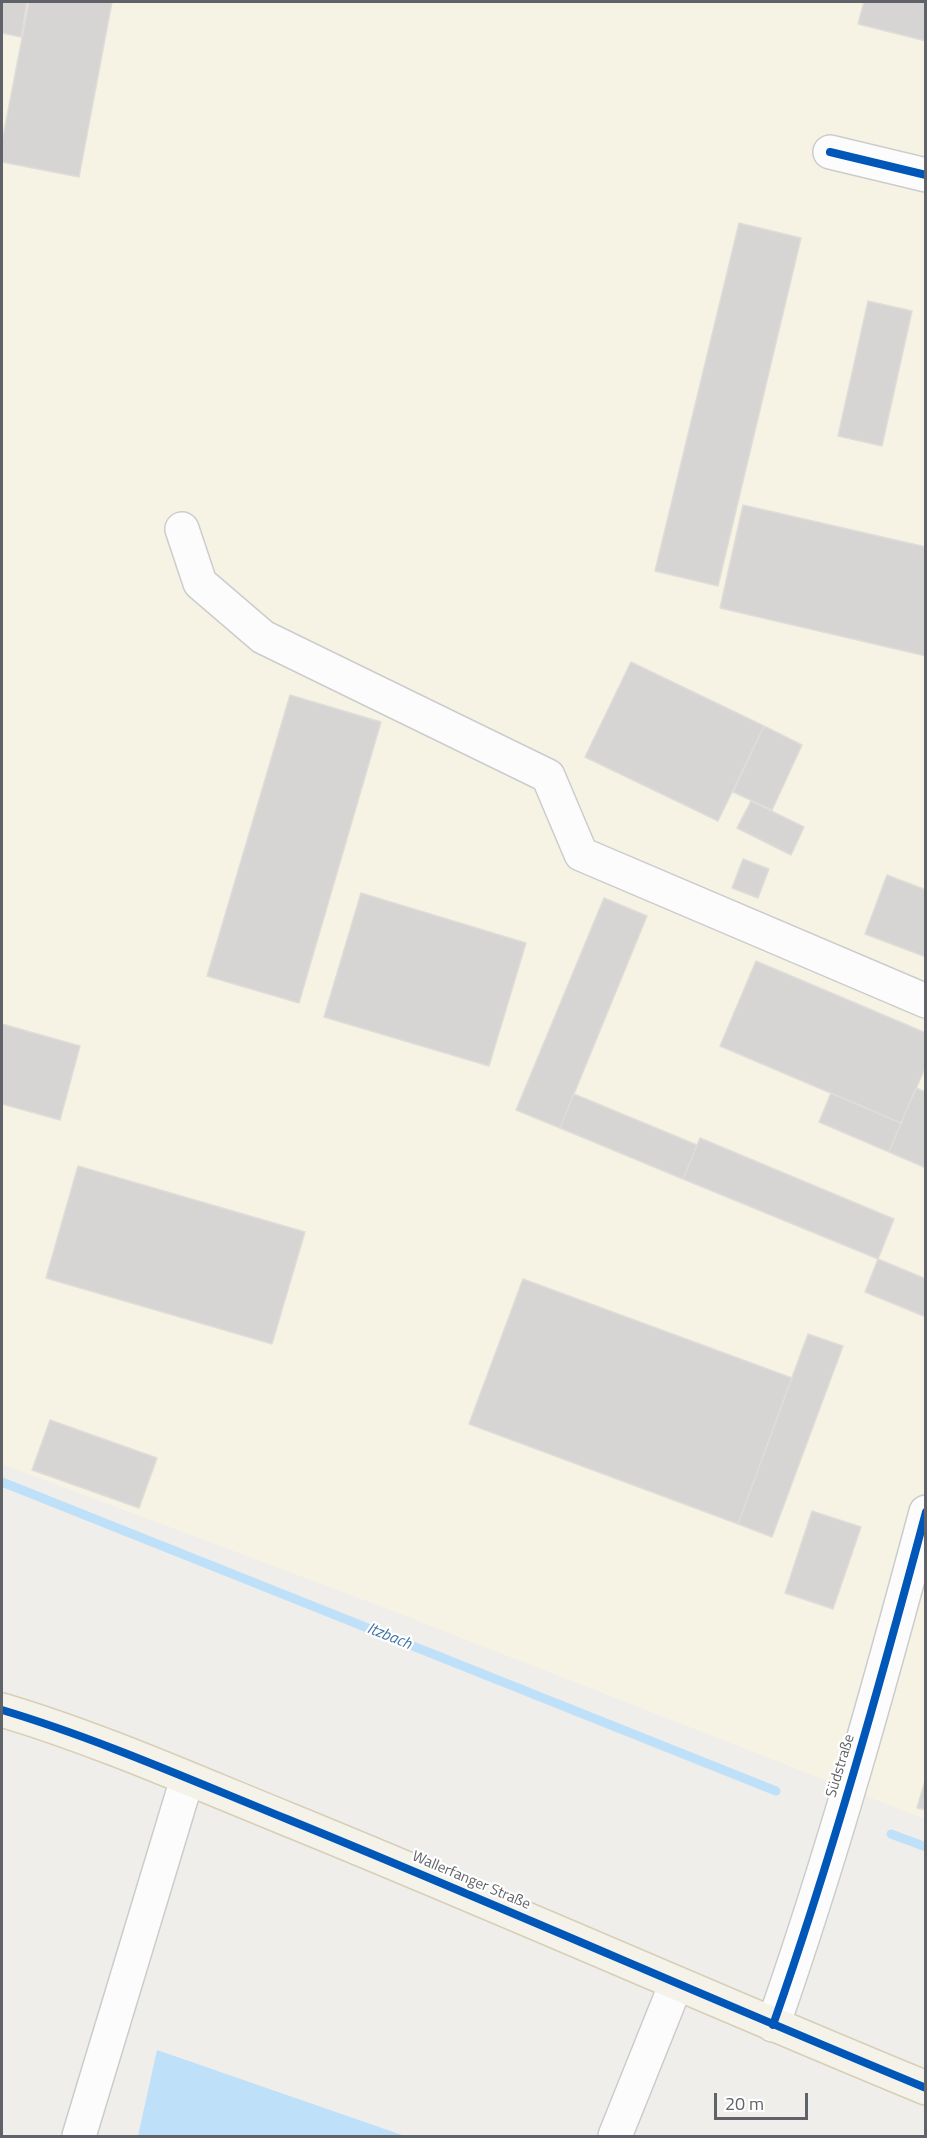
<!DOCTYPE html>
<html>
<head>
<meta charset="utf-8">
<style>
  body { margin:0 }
  #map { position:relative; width:927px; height:2138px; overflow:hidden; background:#efeeea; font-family:"Titillium Web",sans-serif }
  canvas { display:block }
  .frame { position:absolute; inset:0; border:3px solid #5f6368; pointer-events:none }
  .scale { position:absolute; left:714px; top:2093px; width:94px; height:27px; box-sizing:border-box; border:3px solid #5f6368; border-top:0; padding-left:8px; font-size:18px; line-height:21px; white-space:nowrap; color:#5f6368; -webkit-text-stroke:4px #fff; paint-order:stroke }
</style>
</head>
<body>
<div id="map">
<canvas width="927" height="2138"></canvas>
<div class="frame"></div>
<div class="scale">20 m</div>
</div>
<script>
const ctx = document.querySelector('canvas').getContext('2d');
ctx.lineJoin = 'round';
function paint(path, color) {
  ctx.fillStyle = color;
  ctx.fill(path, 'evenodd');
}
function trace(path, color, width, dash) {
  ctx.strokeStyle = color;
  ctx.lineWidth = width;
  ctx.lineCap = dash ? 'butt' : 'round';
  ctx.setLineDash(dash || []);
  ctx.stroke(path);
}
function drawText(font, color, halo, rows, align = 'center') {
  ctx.font = font + ' "Titillium Web",sans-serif';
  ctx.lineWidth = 4.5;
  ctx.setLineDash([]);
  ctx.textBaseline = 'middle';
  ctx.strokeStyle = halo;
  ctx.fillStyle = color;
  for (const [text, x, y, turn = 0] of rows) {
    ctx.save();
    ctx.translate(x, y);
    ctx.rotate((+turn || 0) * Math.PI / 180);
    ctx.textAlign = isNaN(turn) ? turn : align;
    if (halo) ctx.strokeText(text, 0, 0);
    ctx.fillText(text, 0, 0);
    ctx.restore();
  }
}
paint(new Path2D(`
  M 2,2 L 925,2 L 925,1819 L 380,1606 L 2,1464 Z`), '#f7f3e4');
paint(new Path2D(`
  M 157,2050 L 405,2136 L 138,2136 Z`), '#bfe0f9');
trace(new Path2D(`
  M 2,1482 L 776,1791
  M 891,1834 L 926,1847`), '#bfe0f9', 9);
const building = new Path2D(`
  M 2,2 L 27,2 L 21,37 L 2,33 Z
  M 29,2 L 112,2 L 79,177 L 2,162 L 2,142 Z
  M 864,2 L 926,2 L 926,41 L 858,24 Z
  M 739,223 L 801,238 L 718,586 L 655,571 Z
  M 868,301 L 912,311 L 882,446 L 838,436 Z
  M 743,505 L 926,547 L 926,656 L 720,608 Z
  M 631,662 L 764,726 L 718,821 L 585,757 Z
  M 290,695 L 381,722 L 299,1003 L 207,976 Z
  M 764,726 L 802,745 L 772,810 L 733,792 Z
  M 751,801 L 804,827 L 791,855 L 737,828 Z
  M 743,859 L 769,869 L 758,898 L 732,888 Z
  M 887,875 L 926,890 L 926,957 L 865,934 Z
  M 361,893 L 526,943 L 489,1066 L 324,1017 Z
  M 604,898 L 647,916 L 560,1128 L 516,1110 Z
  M 756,961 L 926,1033 L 926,1066 L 901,1123 L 720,1046 Z
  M 2,1024 L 80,1046 L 60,1120 L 2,1104 Z
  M 916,1088 L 926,1092 L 926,1168 L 889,1152 Z
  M 831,1093 L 901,1123 L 889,1152 L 819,1122 Z
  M 574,1094 L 697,1145 L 683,1179 L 560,1128 Z
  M 700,1138 L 894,1219 L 878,1259 L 683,1179 Z
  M 78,1166 L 305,1232 L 272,1344 L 46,1278 Z
  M 878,1259 L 926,1279 L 926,1317 L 865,1292 Z
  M 523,1279 L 792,1378 L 738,1524 L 469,1424 Z
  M 808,1334 L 843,1346 L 772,1537 L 738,1524 Z
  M 50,1420 L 157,1458 L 139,1508 L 32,1470 Z
  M 812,1511 L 861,1527 L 833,1609 L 785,1593 Z
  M 926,1777 L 926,1810 L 917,1808 Z`);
paint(building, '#d6d5d3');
trace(building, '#deddd9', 1.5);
const minor = new Path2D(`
  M 830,152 L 926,175
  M 182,529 L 200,583 L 263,637 L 548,776 L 581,854 L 926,1001
  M 773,2025 C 832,1857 880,1684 926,1512
  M 79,2136 L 187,1779
  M 615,2136 L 676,1984`);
const major = new Path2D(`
  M 2,1710 C 99,1739 193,1781 287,1819 C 501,1906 712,2000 926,2088`);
trace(minor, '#cbcccc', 36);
trace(major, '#d7ceb8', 36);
trace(minor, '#fdfcfc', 33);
trace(major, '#f4f2e9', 33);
trace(new Path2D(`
  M 830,152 L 926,175
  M 2,1710 C 99,1739 193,1781 287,1819 C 501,1906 712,2000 926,2088
  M 773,2025 C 832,1857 880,1684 926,1512`), '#0057b8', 8);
drawText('15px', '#5f6368', '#fff', [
  ["Südstraße",841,1766,-73],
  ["Wallerfanger Straße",471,1881,23]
]);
drawText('italic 16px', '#4174aa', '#fff', [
  ["Itzbach",389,1637,22]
]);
</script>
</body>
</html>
